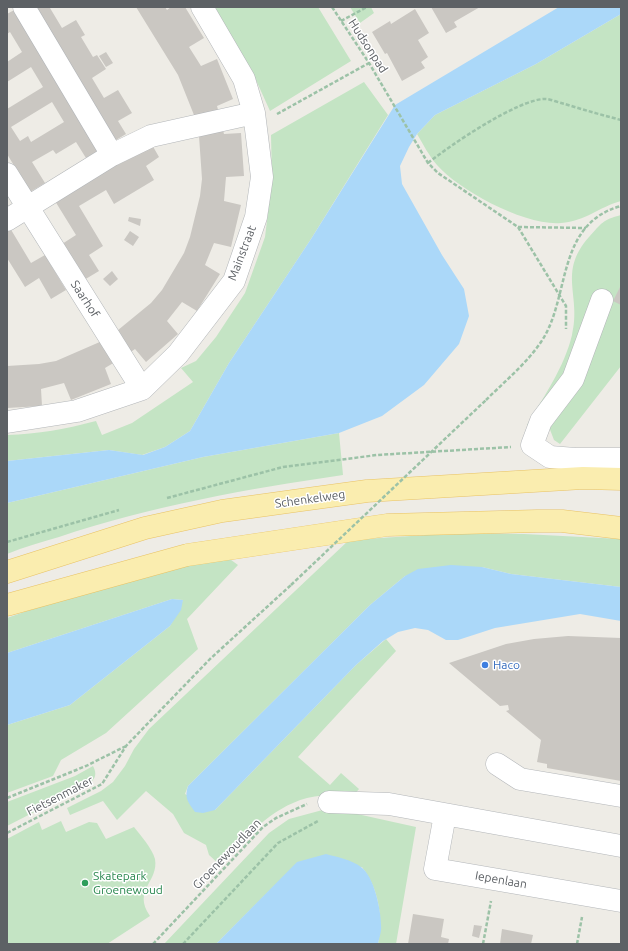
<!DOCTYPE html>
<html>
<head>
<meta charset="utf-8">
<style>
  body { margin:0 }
  #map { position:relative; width:628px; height:951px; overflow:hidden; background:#eeece6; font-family:Ubuntu,sans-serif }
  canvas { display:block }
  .frame { position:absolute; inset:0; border:8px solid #5d6165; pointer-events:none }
</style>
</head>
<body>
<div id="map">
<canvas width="628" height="951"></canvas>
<div class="frame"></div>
</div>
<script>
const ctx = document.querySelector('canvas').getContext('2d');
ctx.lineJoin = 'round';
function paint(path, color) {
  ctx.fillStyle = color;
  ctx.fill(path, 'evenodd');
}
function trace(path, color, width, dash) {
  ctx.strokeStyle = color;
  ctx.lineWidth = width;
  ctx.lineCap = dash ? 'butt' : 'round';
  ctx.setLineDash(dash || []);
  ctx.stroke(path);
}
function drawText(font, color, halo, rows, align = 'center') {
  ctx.font = font + ' Ubuntu,sans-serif';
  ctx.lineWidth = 3;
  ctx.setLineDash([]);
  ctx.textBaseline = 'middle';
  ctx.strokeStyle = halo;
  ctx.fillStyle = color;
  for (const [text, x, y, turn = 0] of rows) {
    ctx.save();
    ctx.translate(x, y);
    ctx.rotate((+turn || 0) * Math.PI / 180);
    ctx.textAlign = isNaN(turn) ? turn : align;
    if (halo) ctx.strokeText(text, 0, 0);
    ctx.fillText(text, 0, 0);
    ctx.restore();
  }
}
paint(new Path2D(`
  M 212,7 L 318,7 L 351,61 L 270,111 L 251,69 Z
  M 350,7 L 371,7 L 374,13 L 360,23 Z
  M 621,14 L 621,201 C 599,207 586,221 561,223 C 525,226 460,191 437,165 C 429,156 423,144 417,134 L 435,115 L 536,64 Z
  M 364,82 L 388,115 L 311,239 L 229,363 L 190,431 L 165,447 L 142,455 L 109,450 L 7,461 L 7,435 C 38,434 66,429 96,421 L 102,435 L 132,423 L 193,382 L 181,368 L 196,361 L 216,337 L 245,293 L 265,237 L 272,180 L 271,135 Z
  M 621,215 L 621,366 L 560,444 L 554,440 L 549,427 L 527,425 C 544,396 564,368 572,335 C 582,295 557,273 589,237 C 602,223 602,220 621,215 Z
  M 339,433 L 343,475 C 247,489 151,506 59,537 C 42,542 24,547 7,554 L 7,503 L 203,457 Z
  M 458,533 L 524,534 L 621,539 L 621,587 L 511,574 L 482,567 L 405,576 L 370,605 L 188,786 L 185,794 L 215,810 L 356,665 L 386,639 L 396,651 L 298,757 L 330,785 L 341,773 L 359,789 L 354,795 C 338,795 322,794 307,798 C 270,808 245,838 220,865 L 209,855 L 206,845 L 184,833 L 173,814 L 146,791 L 117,820 L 103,801 L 70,815 L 67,808 L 101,791 L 113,782 L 125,766 L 134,749 L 149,729 L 349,540 Z
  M 227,557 L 238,565 L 187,619 L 198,649 L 106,733 L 61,760 L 53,776 L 7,793 L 7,725 L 70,705 L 170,626 L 183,600 L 172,599 L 7,653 L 7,618 L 95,587 Z
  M 93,766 C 97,774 96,778 89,784 L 7,826 L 7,802 L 75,776 Z
  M 330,808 L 416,827 L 396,944 L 378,944 C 383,917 379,889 362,867 L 297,863 L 216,944 L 164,944 L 269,833 L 289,819 Z
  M 61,821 L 66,832 L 89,822 L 97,823 L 106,839 L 134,827 C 141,836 152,848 155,859 C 159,882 132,890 150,916 L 107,944 L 7,944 L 7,839 L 39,822 L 42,830 Z`), '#c4e4c4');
paint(new Path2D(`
  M 559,7 L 621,7 L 621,14 L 536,64 L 435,115 L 417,134 L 409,147 L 400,166 L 402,184 L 442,255 L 464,289 L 469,316 L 459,344 L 424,385 L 382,416 L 339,433 L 203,457 L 7,503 L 7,461 L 109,450 L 143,455 L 165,447 L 190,431 L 229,363 L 311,239 L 395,105 Z
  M 451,565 L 482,567 L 511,574 L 621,587 L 621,621 L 580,614 L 495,628 L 458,640 L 446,640 L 428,630 L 415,628 L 398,632 L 383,641 L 356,665 L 215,810 L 203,813 L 195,812 C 188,802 184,798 188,786 L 370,605 L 405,576 L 418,569 Z
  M 172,599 L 183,600 L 181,610 L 170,626 L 70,705 L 7,725 L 7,653 Z
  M 326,854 C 337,857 352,860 361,867 C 374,876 381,910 381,925 C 382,931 379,938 378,944 L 216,944 L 297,862 Z`), '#abd8f9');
paint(new Path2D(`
  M 28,7 L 52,7 L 50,8 L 62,28 L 76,20 L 85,35 L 81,37 L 93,57 L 97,55 L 106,69 L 92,78 L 104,98 L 118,90 L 132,113 L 118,121 L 126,134 L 111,143 Z
  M 136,7 L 165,7 L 167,10 L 171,7 L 185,7 L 204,38 L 189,47 L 201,66 L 217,59 L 233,99 L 217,106 L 220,117 L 194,115 L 178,75 Z
  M 431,7 L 480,7 L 454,22 L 457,27 L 446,33 Z
  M 16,9 L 101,149 L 86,158 L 76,142 L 56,154 L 53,150 L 32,162 L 45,183 L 30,192 L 7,154 L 7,109 L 43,87 L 31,67 L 7,82 L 7,62 L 22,52 L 10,32 L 7,34 L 7,14 ZM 52,102 L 64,122 L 31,142 L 28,136 L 20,141 L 11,127 Z
  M 415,9 L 429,33 L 418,40 L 428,57 L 421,62 L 425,68 L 402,81 L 387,53 L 385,54 L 372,32 L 390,21 L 391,24 Z
  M 106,52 L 113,63 L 106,67 L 99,56 Z
  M 221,123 L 224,134 L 241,133 L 244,176 L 226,177 L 224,201 L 241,205 L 231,247 L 214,243 L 205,265 L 220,274 L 197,311 L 182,302 L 167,321 L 178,334 L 146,362 L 135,349 L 125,356 L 112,335 L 151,303 L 162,290 L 184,253 L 190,237 L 200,196 L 202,179 L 199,136 Z
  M 151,143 L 159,157 L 146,166 L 154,180 L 114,204 L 106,190 L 79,206 L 103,246 L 89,255 L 99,271 L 84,280 L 62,244 L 76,235 L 55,201 Z
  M 129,217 L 141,219 L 140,226 L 128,221 Z
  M 10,228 L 31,263 L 45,255 L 66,290 L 51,299 L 39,278 L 25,287 L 7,258 L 7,230 Z
  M 130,231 L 139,237 L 133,246 L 124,240 Z
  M 112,271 L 118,279 L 110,286 L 103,279 Z
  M 621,285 L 621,305 L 613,301 Z
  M 102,341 L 115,362 L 105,368 L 111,384 L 71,400 L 64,383 L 41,389 L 42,406 L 7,408 L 7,366 L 39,364 L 56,361 Z
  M 568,636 L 621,638 L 621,781 L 547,768 L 547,764 L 537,762 L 541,740 L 506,711 L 509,710 L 508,705 L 500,706 L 449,663 L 506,644 L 534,639 Z
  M 413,914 L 444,919 L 441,937 L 449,939 L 448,944 L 408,944 Z
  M 474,925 L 482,926 L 479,938 L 472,936 Z
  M 502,929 L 533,935 L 531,944 L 500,944 Z`), '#cac7c2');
const minor = new Path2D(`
  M 24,7 L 112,155
  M 7,174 L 142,389
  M 7,220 L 112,155 L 151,136 L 254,113
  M 602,300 L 573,379 L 541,421 L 532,445 L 550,457 L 575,459 L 621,459
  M 7,422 L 77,411 L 142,389 L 178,354 L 234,281 L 256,217 L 262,177 L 254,113 L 244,79 L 202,7
  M 497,764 L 520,779 L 621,796
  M 329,802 L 389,804 L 621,846
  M 445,815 L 435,869 L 621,901`);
const major = new Path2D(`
  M 7,572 L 145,528 L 222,511 L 301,500 L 367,491 L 583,478 L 621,479
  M 7,605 L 187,555 L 387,525 L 537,521 L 562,521 L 621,528`);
trace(minor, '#b3b6b9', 23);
trace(major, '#e8c265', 23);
trace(new Path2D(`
  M 332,7 L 369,63 L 428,163 L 438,173 L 518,227 L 566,306 L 566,329
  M 341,21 L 367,7
  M 277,114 L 369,63
  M 428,163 C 449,146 518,99 545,99 C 551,99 559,103 565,104 C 584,110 602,115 621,120
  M 518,227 L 586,228
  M 486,400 C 503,383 527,363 541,342 C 571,298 555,224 621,206
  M 167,498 L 283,467 L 377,455 L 511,447
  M 7,542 L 119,510
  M 7,798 L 86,766 L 126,746
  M 7,833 L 102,784 L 126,746 L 210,659 L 291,585
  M 153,944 L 263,827 L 276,818 L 307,804
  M 183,944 L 278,843 L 318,821
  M 483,944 L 491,901
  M 577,944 L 582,917`), '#9cc2a7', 2.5, [4, 2]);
trace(minor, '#fff', 22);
trace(major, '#faedaf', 22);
trace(new Path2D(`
  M 291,585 L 486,400`), '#9cc2a7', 2.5, [4, 2]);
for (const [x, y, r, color] of [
  [485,665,4,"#3f7fe0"],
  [85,883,4,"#2e9e5b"]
]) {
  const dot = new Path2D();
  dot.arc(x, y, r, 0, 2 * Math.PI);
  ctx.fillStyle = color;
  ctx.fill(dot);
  trace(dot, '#fff', 1.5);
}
drawText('12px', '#5d6165', '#fff', [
  ["Hudsonpad",368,46,57],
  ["Mainstraat",242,253,-69],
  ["Saarhof",85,299,57],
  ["Schenkelweg",310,499,-8],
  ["Fietsenmaker",60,796,-27],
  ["Groenewoudlaan",227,854,-46],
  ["Iepenlaan",501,880,10]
]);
drawText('12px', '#366cbe', '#fff', [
  ["Haco",493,665]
], 'left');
drawText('12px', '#27864d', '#fff', [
  ["Skatepark",93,876],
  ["Groenewoud",93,890]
], 'left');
</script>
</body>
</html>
